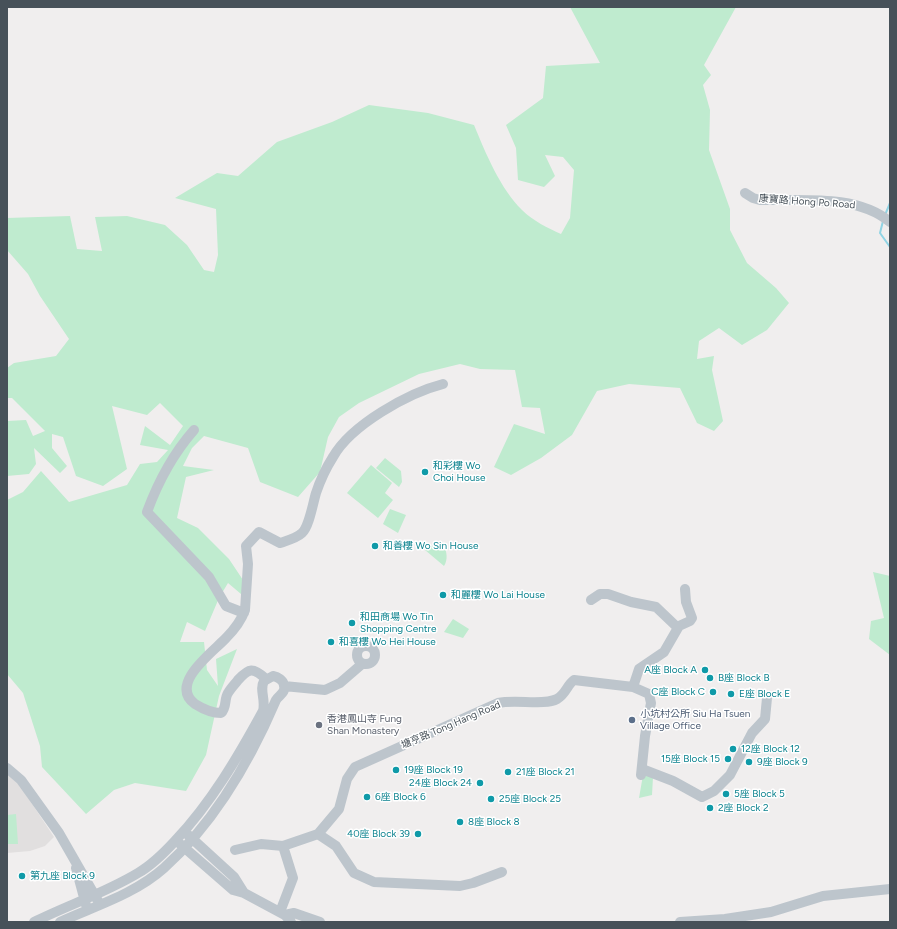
<!DOCTYPE html>
<html>
<head>
<meta charset="utf-8">
<style>
  body { margin:0 }
  #map { position:relative; width:897px; height:929px; overflow:hidden; background:#f0eeee; font-family:Figtree,sans-serif }
  canvas { display:block }
  .frame { position:absolute; inset:0; border:8px solid #475159; pointer-events:none }
</style>
</head>
<body>
<div id="map">
<canvas width="897" height="929"></canvas>
<div class="frame"></div>
</div>
<script>
const ctx = document.querySelector('canvas').getContext('2d');
ctx.lineJoin = 'round';
function paint(path, color) {
  ctx.fillStyle = color;
  ctx.fill(path, 'evenodd');
}
function trace(path, color, width, dash) {
  ctx.strokeStyle = color;
  ctx.lineWidth = width;
  ctx.lineCap = dash ? 'butt' : 'round';
  ctx.setLineDash(dash || []);
  ctx.stroke(path);
}
function drawText(font, color, halo, rows, align = 'center') {
  ctx.font = font + ' Figtree,"Noto Sans TC",sans-serif';
  ctx.lineWidth = 3;
  ctx.setLineDash([]);
  ctx.textBaseline = 'middle';
  ctx.strokeStyle = halo;
  ctx.fillStyle = color;
  for (const [text, x, y, turn = 0] of rows) {
    ctx.save();
    ctx.translate(x, y);
    ctx.rotate((+turn || 0) * Math.PI / 180);
    ctx.textAlign = isNaN(turn) ? turn : align;
    if (halo) ctx.strokeText(text, 0, 0);
    ctx.fillText(text, 0, 0);
    ctx.restore();
  }
}
paint(new Path2D(`
  M 7,773 L 15,778 L 54,837 L 45,846 L 30,851 L 7,853 Z`), '#e1dfdf');
paint(new Path2D(`
  M 570,7 L 736,7 L 704,65 L 711,75 L 703,85 L 710,110 L 709,150 L 730,209 L 730,230 L 747,263 L 776,288 L 789,303 L 767,330 L 742,345 L 719,328 L 699,341 L 697,359 L 714,356 L 712,370 L 723,421 L 714,431 L 697,423 L 680,388 L 629,384 L 597,391 L 572,435 L 541,458 L 511,475 L 494,467 L 514,424 L 545,434 L 540,408 L 522,407 L 515,370 L 480,369 L 460,364 L 419,374 L 359,403 L 339,417 L 328,437 L 320,472 L 298,497 L 260,482 L 248,448 L 204,436 L 192,448 L 183,466 L 214,470 L 186,477 L 177,518 L 198,528 L 229,559 L 249,589 L 241,594 L 228,583 L 219,598 L 205,631 L 187,622 L 180,642 L 204,642 L 207,670 L 218,686 L 216,659 L 237,649 L 219,696 L 206,755 L 186,791 L 135,783 L 114,790 L 86,814 L 42,767 L 40,746 L 23,693 L 7,674 L 7,500 L 23,492 L 41,471 L 69,502 L 127,485 L 140,464 L 157,462 L 168,450 L 140,445 L 145,426 L 170,445 L 183,426 L 160,403 L 147,415 L 112,406 L 127,469 L 103,486 L 76,476 L 63,437 L 52,434 L 52,448 L 67,466 L 60,473 L 34,448 L 36,464 L 29,474 L 7,476 L 7,421 L 26,420 L 33,436 L 45,431 L 12,398 L 7,398 L 7,368 L 14,363 L 56,356 L 69,339 L 40,296 L 28,274 L 7,250 L 7,218 L 70,216 L 77,249 L 102,251 L 95,217 L 127,216 L 165,225 L 187,245 L 204,270 L 214,272 L 218,255 L 216,209 L 175,198 L 217,173 L 238,176 L 277,142 L 332,122 L 369,105 L 428,113 L 474,125 C 486,154 500,188 522,210 C 533,221 548,228 561,234 L 570,218 L 574,170 L 563,157 L 545,155 L 555,176 L 544,187 L 518,180 L 516,148 L 506,125 L 543,98 L 546,66 L 600,63 Z
  M 385,458 L 401,471 L 402,482 L 399,487 L 376,468 Z
  M 371,465 L 392,483 L 385,493 L 393,500 L 378,518 L 347,493 Z
  M 390,509 L 406,515 L 398,533 L 383,524 Z
  M 438,545 L 444,546 C 447,552 448,560 444,566 L 425,550 L 431,546 Z
  M 873,572 L 890,576 L 890,655 L 869,639 L 871,621 L 884,618 Z
  M 453,619 L 469,629 L 463,638 L 444,632 Z
  M 643,775 L 653,777 L 652,795 L 639,798 Z
  M 16,814 L 18,844 L 7,844 L 7,815 Z`), '#bfebcf');
trace(new Path2D(`
  M 885,215 L 890,203
  M 883,221 L 880,233 L 890,247`), '#90d4e4', 2);
trace(new Path2D(`
  M 745,193 L 753,198 L 760,200 C 801,201 857,194 890,222
  M 194,430 C 172,455 158,482 147,512 L 209,577 L 226,606 L 244,613
  M 591,600 L 600,594 L 608,594 L 631,602 L 656,607 L 678,628
  M357 655a9 9 0 1 1 18 0a9 9 0 1 1-18 0Z
  M 266,679 C 253,667 249,668 238,680 C 235,684 231,688 228,693 C 224,699 227,708 221,713 C 212,713 203,709 195,704 C 168,684 213,652 226,638 C 234,630 241,621 245,610 L 248,564 L 246,546 L 259,532 L 280,543 C 286,541 297,538 302,533 C 309,527 313,503 316,493 C 320,481 326,468 333,457 C 351,425 408,393 443,384
  M 284,686 L 325,690 L 340,683 L 362,664
  M 633,687 L 639,669 L 664,652 L 679,626 L 690,621 L 692,618 L 686,602 L 685,589
  M 7,768 L 21,780 L 59,833 L 98,901
  M 642,769 L 673,781 L 702,797 L 714,791 L 730,775 L 752,733 L 765,719 L 767,698
  M 187,834 L 234,877 L 244,893 L 285,915 L 291,922
  M 318,834 L 336,846 L 354,873 L 374,882 L 460,886 L 473,883 L 502,872
  M 179,843 L 233,890 L 244,893
  M 235,850 L 261,844 L 283,846 L 318,834 L 339,809 L 347,779 L 355,767 L 498,703 C 516,699 544,706 557,699 C 566,694 567,685 574,680 L 633,687 L 649,694 L 651,703 L 645,736 L 641,775
  M 76,868 L 86,905
  M 280,912 L 293,878 L 283,846
  M 285,915 L 294,913 L 320,922
  M 34,922 C 68,905 105,893 138,873 C 152,865 164,853 175,841 C 211,803 238,757 263,711 C 266,699 259,690 264,681 L 273,676 C 278,677 283,680 284,685 C 286,693 279,695 276,700 C 250,761 214,823 164,868 C 135,894 95,906 60,922
  M 680,922 L 725,919 L 771,912 L 823,896 L 890,889`), '#bdc5cc', 10);
for (const [x, y, r, color] of [
  [425,472,4,"#0f9aa8"],
  [375,546,4,"#0f9aa8"],
  [443,595,4,"#0f9aa8"],
  [352,623,4,"#0f9aa8"],
  [331,642,4,"#0f9aa8"],
  [705,670,4,"#0f9aa8"],
  [710,678,4,"#0f9aa8"],
  [713,692,4,"#0f9aa8"],
  [731,694,4,"#0f9aa8"],
  [632,720,4,"#5c6f8a"],
  [319,725,4,"#6b7280"],
  [733,749,4,"#0f9aa8"],
  [728,759,4,"#0f9aa8"],
  [749,762,4,"#0f9aa8"],
  [396,770,4,"#0f9aa8"],
  [508,772,4,"#0f9aa8"],
  [480,783,4,"#0f9aa8"],
  [726,794,4,"#0f9aa8"],
  [367,797,4,"#0f9aa8"],
  [491,799,4,"#0f9aa8"],
  [710,808,4,"#0f9aa8"],
  [460,822,4,"#0f9aa8"],
  [418,834,4,"#0f9aa8"],
  [22,876,4,"#0f9aa8"]
]) {
  const dot = new Path2D();
  dot.arc(x, y, r, 0, 2 * Math.PI);
  ctx.fillStyle = color;
  ctx.fill(dot);
  trace(dot, '#fff', 1.5);
}
drawText('10px', '#475159', '#fff', [
  ["康寶路 Hong Po Road",807,202,4],
  ["塘亨路 Tong Hang Road",451,725,-23]
]);
drawText('10px', '#0d838f', '#fff', [
  ["和彩樓 Wo",433,466],
  ["Choi House",433,478],
  ["和善樓 Wo Sin House",383,546],
  ["和麗樓 Wo Lai House",451,595],
  ["和田商場 Wo Tin",360,617],
  ["Shopping Centre",360,629],
  ["和喜樓 Wo Hei House",339,642],
  ["A座 Block A",697,670,"right"],
  ["B座 Block B",718,678],
  ["C座 Block C",705,692,"right"],
  ["E座 Block E",739,694],
  ["12座 Block 12",741,749],
  ["15座 Block 15",720,759,"right"],
  ["9座 Block 9",757,762],
  ["19座 Block 19",404,770],
  ["21座 Block 21",516,772],
  ["24座 Block 24",472,783,"right"],
  ["5座 Block 5",734,794],
  ["6座 Block 6",375,797],
  ["25座 Block 25",499,799],
  ["2座 Block 2",718,808],
  ["8座 Block 8",468,822],
  ["40座 Block 39",410,834,"right"],
  ["第九座 Block 9",30,876]
], 'left');
drawText('10px', '#4e5e75', '#fff', [
  ["小坑村公所 Siu Ha Tsuen",640,714],
  ["Village Office",640,726]
], 'left');
drawText('10px', '#5b616d', '#fff', [
  ["香港鳳山寺 Fung",327,719],
  ["Shan Monastery",327,731]
], 'left');
</script>
</body>
</html>
